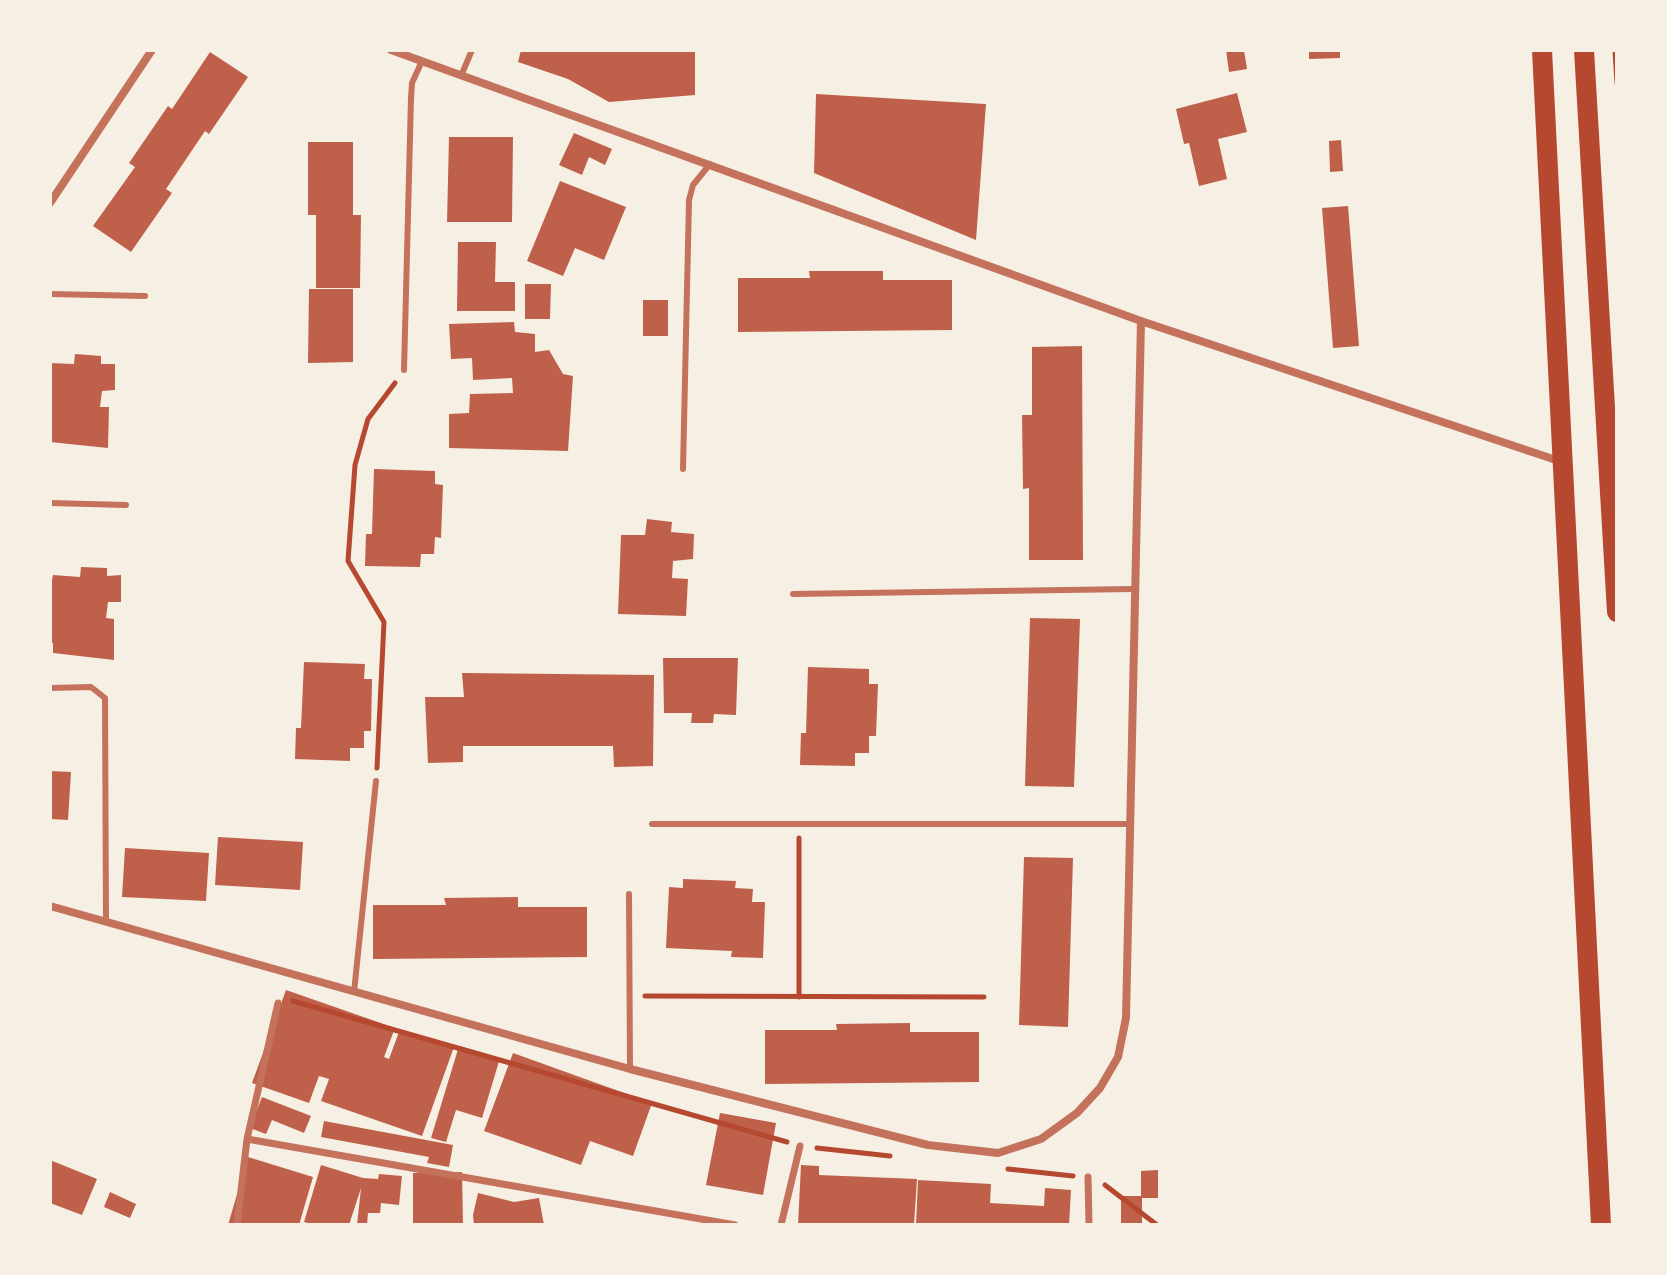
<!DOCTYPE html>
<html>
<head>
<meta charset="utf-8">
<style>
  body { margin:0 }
  #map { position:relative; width:1667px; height:1275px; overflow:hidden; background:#f6efe4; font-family:"Roboto Condensed",sans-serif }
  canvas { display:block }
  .frame { position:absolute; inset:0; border:52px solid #f6efe4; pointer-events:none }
</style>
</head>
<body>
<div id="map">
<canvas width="1667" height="1275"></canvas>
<div class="frame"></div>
</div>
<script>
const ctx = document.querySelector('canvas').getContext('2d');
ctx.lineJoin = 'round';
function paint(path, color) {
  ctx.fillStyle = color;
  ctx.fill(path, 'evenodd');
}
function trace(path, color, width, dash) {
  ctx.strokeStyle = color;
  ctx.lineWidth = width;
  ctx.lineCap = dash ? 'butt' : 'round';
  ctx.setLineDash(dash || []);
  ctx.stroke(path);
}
paint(new Path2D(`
  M 521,50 L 695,50 L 695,95 L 609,102 L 568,79 L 518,62 Z
  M 1226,50 L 1244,50 L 1247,69 L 1229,72 Z
  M 1309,50 L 1340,50 L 1340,58 L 1309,59 Z
  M 210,52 L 248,77 L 209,134 L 205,131 L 166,189 L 172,193 L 131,252 L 93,226 L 135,167 L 129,163 L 168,106 L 172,109 Z
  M 1237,93 L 1247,132 L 1218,139 L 1227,179 L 1199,186 L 1189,143 L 1184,144 L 1176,109 Z
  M 816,94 L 986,104 L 976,240 L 814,173 Z
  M 574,133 L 612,149 L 605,165 L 589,157 L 582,175 L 559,165 Z
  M 449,137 L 513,137 L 512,222 L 447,222 Z
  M 1341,140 L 1343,171 L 1330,172 L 1329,141 Z
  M 308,142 L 353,142 L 353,215 L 361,215 L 360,288 L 316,288 L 316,215 L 308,215 Z
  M 560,181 L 626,207 L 604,260 L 575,248 L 563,276 L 527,261 Z
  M 1348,206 L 1359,346 L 1333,348 L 1322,208 Z
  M 458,242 L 496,242 L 495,282 L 515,282 L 515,311 L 457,311 Z
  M 809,271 L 883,271 L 883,280 L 952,280 L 952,330 L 738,332 L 738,278 L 810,278 Z
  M 525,284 L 551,284 L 550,319 L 525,319 Z
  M 309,289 L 353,289 L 353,362 L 308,363 Z
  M 643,300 L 668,300 L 668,336 L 643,336 Z
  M 514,322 L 515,332 L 535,334 L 535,352 L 549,350 L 563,374 L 573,376 L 568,451 L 449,448 L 449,414 L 469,413 L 470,394 L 513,393 L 512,378 L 473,380 L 472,358 L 451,359 L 449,324 Z
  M 1082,346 L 1083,560 L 1029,560 L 1029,488 L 1023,489 L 1022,415 L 1032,415 L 1032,347 Z
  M 75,354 L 101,356 L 101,364 L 115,364 L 115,390 L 102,391 L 100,407 L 109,407 L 108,448 L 50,442 L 50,363 L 74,364 Z
  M 374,469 L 435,471 L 435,484 L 443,485 L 441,538 L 435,537 L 434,554 L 421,554 L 420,567 L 365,566 L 366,534 L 372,534 Z
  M 647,519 L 672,522 L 671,532 L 694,534 L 693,559 L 673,561 L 672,578 L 688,579 L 686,616 L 618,614 L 621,535 L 645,535 Z
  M 81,567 L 107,568 L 107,576 L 121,575 L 121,602 L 108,602 L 106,618 L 114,619 L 114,660 L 53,653 L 53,643 L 50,643 L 50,590 L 53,575 L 80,577 Z
  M 1030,618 L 1080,619 L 1074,787 L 1025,786 Z
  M 663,658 L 738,658 L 736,715 L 714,714 L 713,723 L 691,723 L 692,713 L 664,713 Z
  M 304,662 L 365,664 L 364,679 L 372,679 L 371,731 L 364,731 L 364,748 L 350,748 L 350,761 L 295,759 L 296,728 L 301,728 Z
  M 808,667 L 869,669 L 869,684 L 878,684 L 876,736 L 869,736 L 869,753 L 855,753 L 855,766 L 800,765 L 801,733 L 806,733 Z
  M 462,673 L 654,675 L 653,766 L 614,767 L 613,746 L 463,746 L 463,762 L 428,763 L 425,697 L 464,697 Z
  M 50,771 L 71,772 L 68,820 L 50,819 Z
  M 218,837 L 303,842 L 300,890 L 215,885 Z
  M 125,848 L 209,853 L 206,901 L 122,897 Z
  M 1024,857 L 1073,858 L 1068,1027 L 1019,1025 Z
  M 683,879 L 736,881 L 735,888 L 753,889 L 752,902 L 765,902 L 763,958 L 731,957 L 732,951 L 666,948 L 669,887 L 683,888 Z
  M 518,897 L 518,907 L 587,907 L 587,957 L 373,959 L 373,905 L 446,905 L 444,898 Z
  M 286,990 L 395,1028 L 384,1057 L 389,1059 L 399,1032 L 454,1047 L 422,1136 L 321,1101 L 329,1079 L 319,1076 L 309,1103 L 252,1083 Z
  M 910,1023 L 910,1032 L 979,1032 L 979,1082 L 765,1084 L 765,1030 L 837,1030 L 836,1024 Z
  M 459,1046 L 500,1058 L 482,1118 L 456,1110 L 446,1142 L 431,1138 Z
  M 513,1053 L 652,1103 L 633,1156 L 590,1141 L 581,1165 L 484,1131 Z
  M 262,1097 L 311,1116 L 304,1133 L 272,1120 L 266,1134 L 250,1128 Z
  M 720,1113 L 776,1123 L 763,1195 L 706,1185 Z
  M 324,1121 L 453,1145 L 449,1167 L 427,1163 L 429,1157 L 321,1137 Z
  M 248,1157 L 313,1177 L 299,1225 L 228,1225 Z
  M 50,1160 L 97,1179 L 82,1215 L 50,1203 Z
  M 321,1165 L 363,1178 L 378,1179 L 379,1174 L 402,1176 L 399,1205 L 381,1203 L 380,1213 L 368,1213 L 367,1225 L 357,1225 L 361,1188 L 349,1225 L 316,1225 L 304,1222 Z
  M 801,1165 L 819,1166 L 819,1175 L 917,1179 L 914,1225 L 798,1225 Z
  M 1158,1170 L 1158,1198 L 1142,1198 L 1142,1225 L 1121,1225 L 1121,1196 L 1141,1196 L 1141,1171 Z
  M 462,1172 L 463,1225 L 413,1223 L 413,1173 Z
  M 918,1180 L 991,1184 L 990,1203 L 1044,1206 L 1045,1188 L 1071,1190 L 1069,1225 L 916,1225 Z
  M 110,1192 L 136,1204 L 130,1218 L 104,1207 Z
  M 478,1193 L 514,1202 L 539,1198 L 544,1225 L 474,1225 L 473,1215 Z`), '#bf614a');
trace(new Path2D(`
  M 1615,50 L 1617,83
  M 377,768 L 384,622 L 348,561 L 355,465 L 368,419 L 395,383
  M 799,838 L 799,997
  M 645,996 L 984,997
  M 293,1001 L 787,1142
  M 817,1148 L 890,1156
  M 1008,1169 L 1073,1176
  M 1105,1185 L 1157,1225`), '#b5482f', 5);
trace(new Path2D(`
  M 461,76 L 472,50
  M 50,294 L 145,296
  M 404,370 L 411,98 L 412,83 L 422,61
  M 683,469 L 689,200 L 693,185 L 710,164
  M 50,503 L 126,505
  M 793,594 L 1133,589
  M 50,688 L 91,687 L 105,698 L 106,922
  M 652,824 L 1129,824
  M 629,894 L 630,1069
  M 354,992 L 376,781`), '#c5725c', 6);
trace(new Path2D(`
  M 247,1139 L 735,1225
  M 1088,1177 L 1089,1225
  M 237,1225 L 247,1139 L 278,1003
  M 781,1225 L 800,1146`), '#c5725c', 7);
trace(new Path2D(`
  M 391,50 L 1141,321 L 1559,461
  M 50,203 L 152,50
  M 50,906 L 630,1069 L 928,1145 L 998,1153 L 1041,1139 L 1077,1113 L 1100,1088 L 1118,1057 L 1126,1018 L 1141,321`), '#c5725c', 8);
trace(new Path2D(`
  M 1542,50 L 1601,1225
  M 1584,50 L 1617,612`), '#b5482f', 20);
</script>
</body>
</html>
